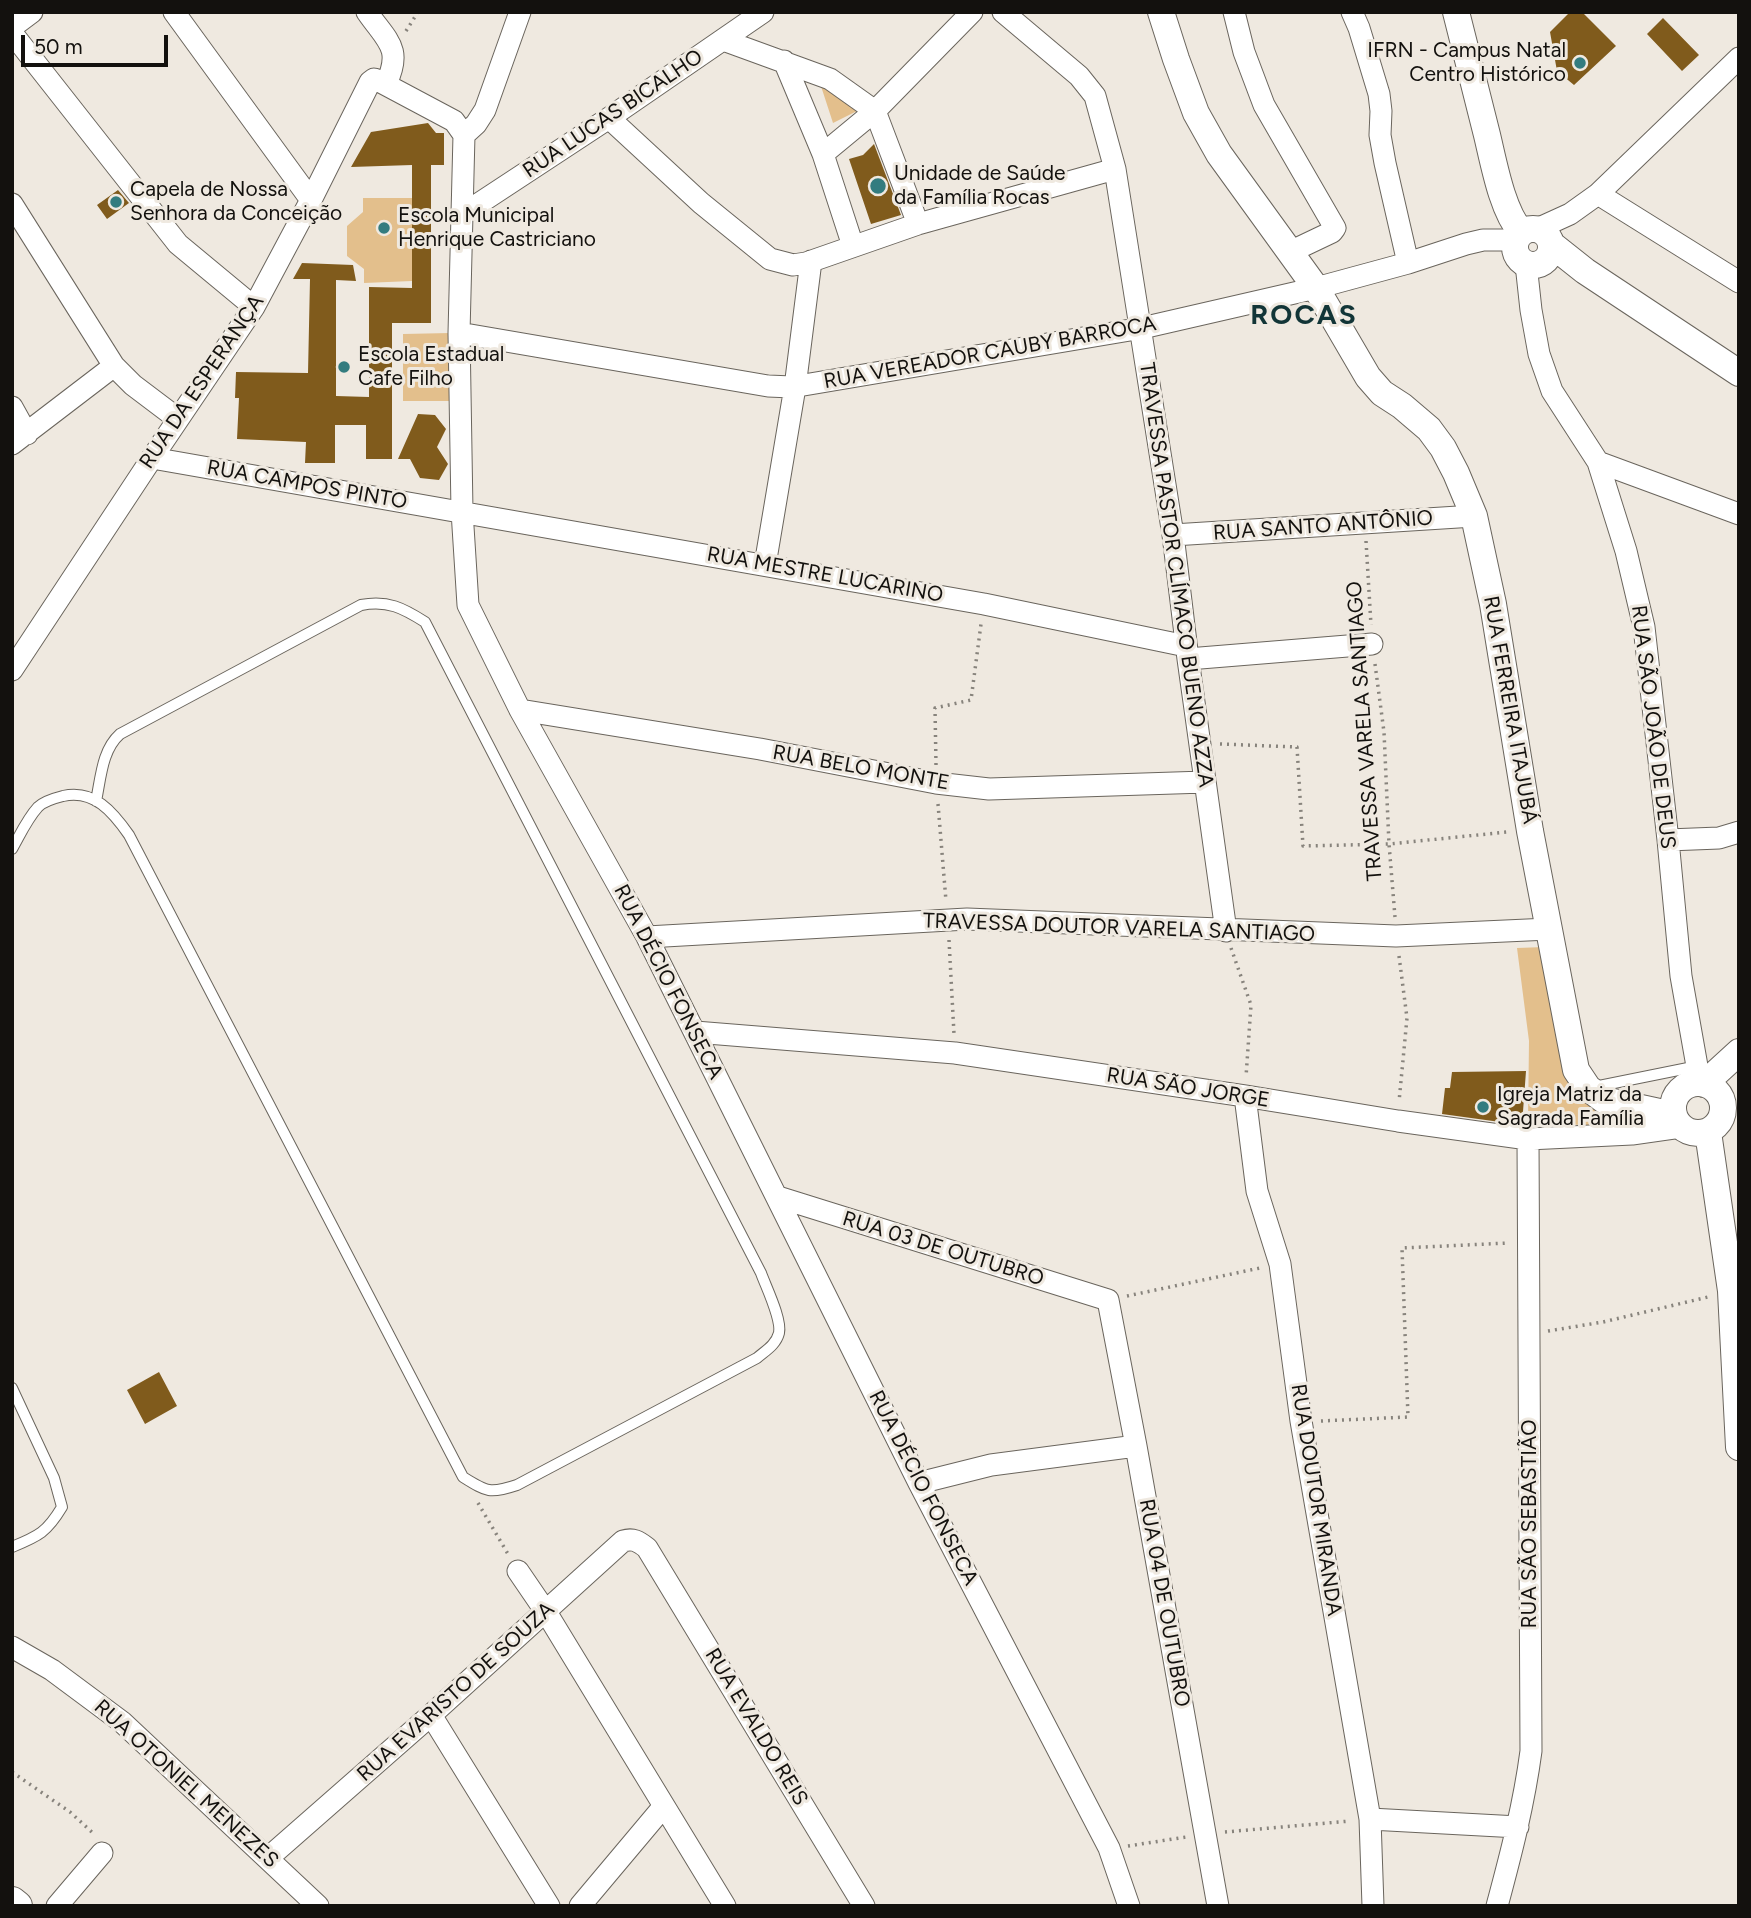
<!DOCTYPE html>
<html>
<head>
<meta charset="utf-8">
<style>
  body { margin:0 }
  #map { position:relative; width:1751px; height:1918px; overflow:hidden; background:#efe9e0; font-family:Figtree,sans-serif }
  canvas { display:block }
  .frame { position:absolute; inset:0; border:14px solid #13110e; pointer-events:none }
  .scale { position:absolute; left:21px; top:35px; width:147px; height:32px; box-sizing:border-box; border:4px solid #13110e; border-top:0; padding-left:9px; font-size:21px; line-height:24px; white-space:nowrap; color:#13110e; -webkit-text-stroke:5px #efe9e0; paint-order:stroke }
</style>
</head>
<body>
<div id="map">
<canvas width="1751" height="1918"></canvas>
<div class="frame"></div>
<div class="scale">50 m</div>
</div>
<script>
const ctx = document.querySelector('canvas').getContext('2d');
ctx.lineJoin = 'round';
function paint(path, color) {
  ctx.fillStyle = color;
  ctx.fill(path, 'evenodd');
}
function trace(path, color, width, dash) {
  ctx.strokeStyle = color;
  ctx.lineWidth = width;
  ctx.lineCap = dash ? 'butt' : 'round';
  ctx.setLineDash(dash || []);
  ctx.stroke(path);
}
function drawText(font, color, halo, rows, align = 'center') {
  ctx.font = font + ' Figtree,sans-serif';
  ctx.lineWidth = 6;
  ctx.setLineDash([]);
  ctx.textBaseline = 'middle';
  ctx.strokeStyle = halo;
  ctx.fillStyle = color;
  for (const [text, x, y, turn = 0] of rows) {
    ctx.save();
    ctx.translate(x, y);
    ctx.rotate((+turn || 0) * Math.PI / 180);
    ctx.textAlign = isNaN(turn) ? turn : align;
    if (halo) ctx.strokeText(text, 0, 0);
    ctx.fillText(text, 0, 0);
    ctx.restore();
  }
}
paint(new Path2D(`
  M 819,80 L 857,111 L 833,123 Z
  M 363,198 L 412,198 L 412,281 L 364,283 L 364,269 L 347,256 L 347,226 L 363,212 Z
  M 450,333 L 451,401 L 403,401 L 403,334 Z
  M 1545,947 L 1586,1096 L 1606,1127 L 1528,1121 L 1529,1041 L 1517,948 Z`), '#e3bf8c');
paint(new Path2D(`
  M 1570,12 L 1582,12 L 1616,46 L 1574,85 L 1557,71 L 1550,32 Z
  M 1663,18 L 1699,55 L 1682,71 L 1647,34 Z
  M 428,123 L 436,133 L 444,133 L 444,165 L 431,165 L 431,323 L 392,323 L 392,459 L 366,459 L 366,425 L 335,425 L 335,463 L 305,463 L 306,442 L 237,439 L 239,398 L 235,398 L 236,372 L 308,373 L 310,279 L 293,279 L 302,263 L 353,265 L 356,281 L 336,280 L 336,396 L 369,397 L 369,287 L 412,288 L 412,165 L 351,167 L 371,132 Z
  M 874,144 L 901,215 L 871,224 L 849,159 L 863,155 Z
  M 118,190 L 129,203 L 107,219 L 97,205 Z
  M 418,414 L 435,415 L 446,429 L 437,447 L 448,464 L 439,480 L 420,478 L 410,459 L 398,459 Z
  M 1526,1071 L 1522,1125 L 1442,1114 L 1445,1088 L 1450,1088 L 1452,1072 Z
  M 159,1372 L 177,1406 L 145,1424 L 127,1390 Z`), '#805b1c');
const service = new Path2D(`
  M 12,849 C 20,835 27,819 38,807 C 44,801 55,798 63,796 C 94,789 113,812 129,835 L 463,1477 C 487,1492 490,1494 517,1485 L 757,1358 C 765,1351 776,1345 779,1333 C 782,1319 766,1287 761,1273 L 425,622 C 403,608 388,600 361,605 L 120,734 C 102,750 101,777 96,801
  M 1594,1087 L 1698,1066
  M 12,1388 L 54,1478 L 62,1507 C 47,1532 39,1536 12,1547`);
const minor = new Path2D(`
  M 174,12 L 311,200
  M 367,12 C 387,41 403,48 386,84
  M 520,12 L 485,110 L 476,124 L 464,135 L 459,333 L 462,511 L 468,605 L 520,710 L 647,937 L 919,1483 L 1109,1848 L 1129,1906
  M 1003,12 L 1079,76 L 1095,96 L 1115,169 L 1173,535 L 1188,659 L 1226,931
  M 1234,12 L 1244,52 L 1264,105 L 1335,228 L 1332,232 L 1290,252
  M 1352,12 L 1359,28 L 1379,94 L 1381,111 L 1380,135 L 1385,163 L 1408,263
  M 12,27 L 32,12
  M 12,33 L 178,244 L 254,307
  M 723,40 L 830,79 L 875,111 L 918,224
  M 784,61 L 823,154 L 853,246
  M 609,118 L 701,203 L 770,259 L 793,265 L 806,263 L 918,224 L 1115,169
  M 823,154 L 875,111 L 972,12
  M 1598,194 L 1739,282
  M 12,204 L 114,366 L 133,385 L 178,419
  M 463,214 L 609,118 L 763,12
  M 1537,229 L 1570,214 L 1598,194 L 1739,58
  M 1526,264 L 1531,310 L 1539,354 L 1552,391 L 1598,462 L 1626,551 L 1644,627 L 1668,840 L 1681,976 L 1700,1083
  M 459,333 L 768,386 L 792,387 L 1142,328 L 1316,288 L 1408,263 L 1466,244 L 1483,240 L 1516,240
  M 12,407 L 27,434
  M 12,444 L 114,366
  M 152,458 L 984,604 L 1186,646
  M 1598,462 L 1739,514
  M 1173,535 L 1474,516
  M 765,565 L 795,387 L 811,261
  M 1188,659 L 1372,644
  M 12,670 L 152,458 L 254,307 L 311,200 L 370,82 L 374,79 L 377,80 L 454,121 L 464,135
  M 520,710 L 760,749 L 936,783 L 989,789 L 1205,782
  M 1668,840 L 1719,838 L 1739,832
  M 647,937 L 967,919 L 1396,936 L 1549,929
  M 695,1032 L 955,1053 L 1245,1096 L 1398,1121 L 1528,1139 L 1632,1134 L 1681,1127
  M 1245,1096 L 1257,1191 L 1280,1264 L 1301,1421 L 1370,1819 L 1373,1906
  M 778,1197 L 1108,1300 L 1136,1446 L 1218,1906
  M 919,1483 L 991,1465 L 1136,1446
  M 518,1571 L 546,1612 L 725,1906
  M 12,1647 L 52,1670 L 122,1722 L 318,1906
  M 431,1715 L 549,1906
  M 1370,1819 L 1518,1827
  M 268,1858 L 431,1715 L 623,1541 C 633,1538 638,1541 647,1548 L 864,1906
  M 57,1906 L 102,1853
  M 580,1906 L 664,1806
  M 1497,1906 C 1511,1854 1524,1804 1531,1751 L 1528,1139`);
const tertiary = new Path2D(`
  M 1161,12 L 1176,59 L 1196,113 L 1219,154 L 1316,288 L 1368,377 L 1382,393 L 1402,406 L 1429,429 L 1443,448 L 1456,473 L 1474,516 L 1493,604 L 1530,831 L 1576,1070 L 1588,1088 L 1604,1100 L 1673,1115
  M 1456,12 C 1466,53 1477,94 1487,135 C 1494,164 1502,210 1521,232
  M1515 247a18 18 0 1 1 36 0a18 18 0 1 1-36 0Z
  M 1551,244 L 1585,271 L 1739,373
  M1673 1108a25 25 0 1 1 50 0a25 25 0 1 1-50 0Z
  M 1704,1084 L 1739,1052
  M 1708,1132 L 1731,1291 L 1739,1447`);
const secondary = new Path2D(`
  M 12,1902 L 17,1906`);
trace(service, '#6a655d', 12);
trace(minor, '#6a655d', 23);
trace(tertiary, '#6a655d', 28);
trace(secondary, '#6a655d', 32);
trace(new Path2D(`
  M 406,31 L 418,12
  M 1366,541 L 1371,625
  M 1375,664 L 1384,732 L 1389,844 L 1395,917
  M 1220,744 L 1297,747 L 1303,846 L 1389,844 L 1507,832
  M 936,765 L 935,708 L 971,700 L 981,624
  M 938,804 L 946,901
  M 949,940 L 954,1034
  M 1231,948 L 1251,1005 L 1246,1077
  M 1399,956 L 1407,1018 L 1399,1102
  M 1528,1114 L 1550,1116
  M 1127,1296 L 1260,1268
  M 1548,1331 L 1603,1322 L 1708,1297
  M 1321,1421 L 1408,1417 L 1402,1248 L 1509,1243
  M 478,1503 L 508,1554
  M 12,1772 L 70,1812 L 94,1834
  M 1225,1832 L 1350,1821
  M 1128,1846 L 1186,1837`), '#87837c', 3.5, [2, 5]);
trace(service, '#fff', 10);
trace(minor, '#fff', 21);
trace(tertiary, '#fff', 26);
trace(secondary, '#fff', 30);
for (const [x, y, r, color] of [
  [1580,63,7,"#337c7f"],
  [878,186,9,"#337c7f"],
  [116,202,7,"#337c7f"],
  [384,228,7,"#337c7f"],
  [344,367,7,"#337c7f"],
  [1483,1107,7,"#337c7f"]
]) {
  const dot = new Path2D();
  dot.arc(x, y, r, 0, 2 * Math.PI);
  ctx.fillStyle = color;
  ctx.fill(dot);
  trace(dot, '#efe9e0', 2.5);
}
drawText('21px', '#13110e', '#efe9e0', [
  ["IFRN - Campus Natal",1566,51,"right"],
  ["Centro Histórico",1566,75,"right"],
  ["Unidade de Saúde",894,174],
  ["da Família Rocas",894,198],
  ["Capela de Nossa",130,190],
  ["Senhora da Conceição",130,214],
  ["Escola Municipal",398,216],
  ["Henrique Castriciano",398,240],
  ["Escola Estadual",358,355],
  ["Cafe Filho",358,379],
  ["Igreja Matriz da",1497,1095],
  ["Sagrada Família",1497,1119]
], 'left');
drawText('21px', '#13110e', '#efe9e0', [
  ["RUA LUCAS BICALHO",613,114,-34],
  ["RUA VEREADOR CAUBY BARROCA",990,353,-10],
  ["RUA DA ESPERANÇA",202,382,-56],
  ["RUA CAMPOS PINTO",307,485,10],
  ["RUA SANTO ANTÔNIO",1323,526,-4],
  ["RUA MESTRE LUCARINO",825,575,10],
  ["TRAVESSA PASTOR CLÍMACO BUENO AZZA",1176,575,82],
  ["RUA FERREIRA ITAJUBÁ",1510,710,80],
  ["RUA SÃO JOÃO DE DEUS",1653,727,83],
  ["TRAVESSA VARELA SANTIAGO",1365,731,-94],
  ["RUA BELO MONTE",861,768,10],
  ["TRAVESSA DOUTOR VARELA SANTIAGO",1119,928,2],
  ["RUA DÉCIO FONSECA",668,982,63],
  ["RUA SÃO JORGE",1188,1088,9],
  ["RUA 03 DE OUTUBRO",943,1249,17],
  ["RUA DÉCIO FONSECA",923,1488,63],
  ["RUA DOUTOR MIRANDA",1316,1500,81],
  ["RUA SÃO SEBASTIÃO",1530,1524,-90],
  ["RUA 04 DE OUTUBRO",1164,1603,80],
  ["RUA EVARISTO DE SOUZA",456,1692,-42],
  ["RUA EVALDO REIS",756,1727,59],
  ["RUA OTONIEL MENEZES",186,1784,42]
]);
ctx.letterSpacing = '2px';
drawText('bold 28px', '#123537', '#efe9e0', [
  ["ROCAS",1304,316]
]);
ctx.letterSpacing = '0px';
</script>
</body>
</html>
